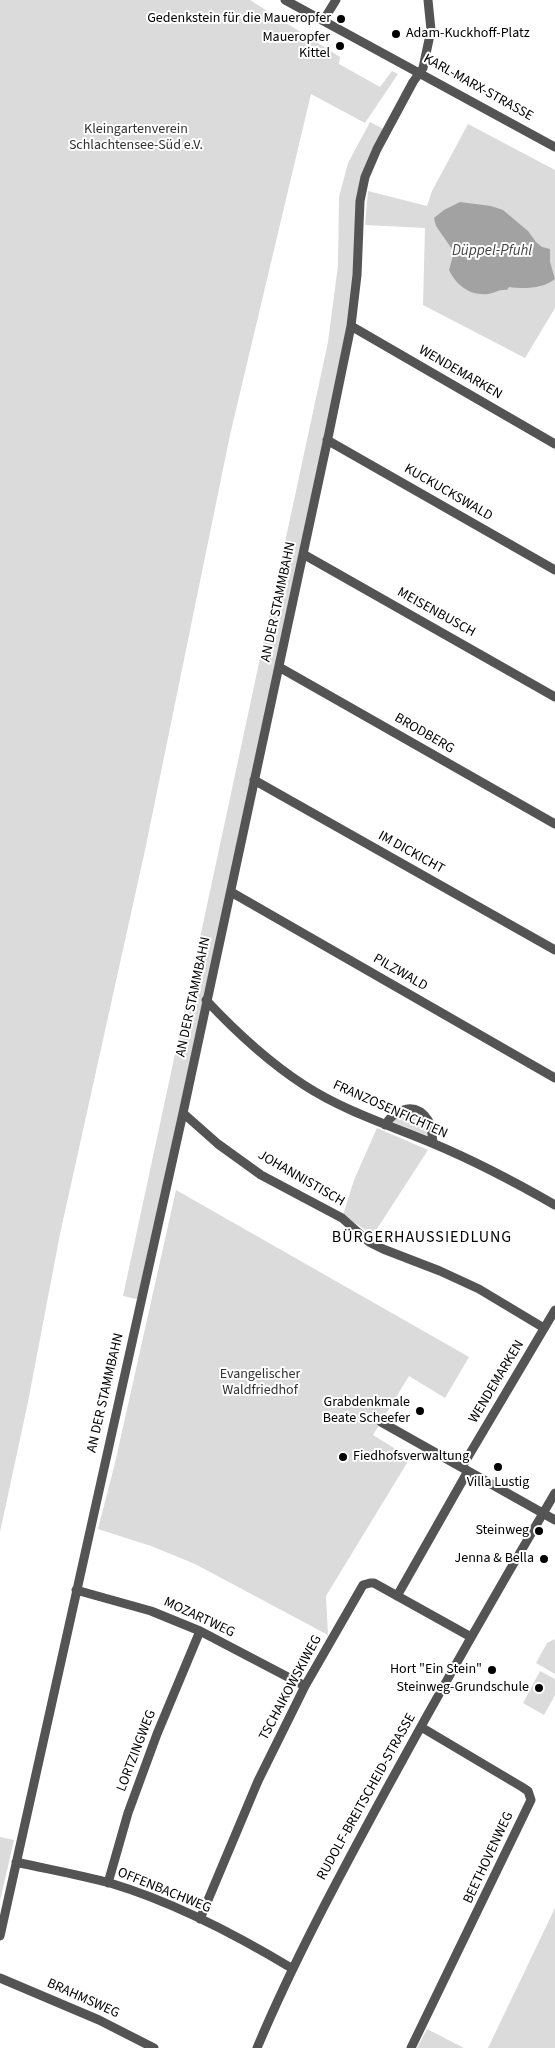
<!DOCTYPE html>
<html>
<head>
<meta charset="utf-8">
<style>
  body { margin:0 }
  canvas { display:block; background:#fff }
</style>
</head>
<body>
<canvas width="555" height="2048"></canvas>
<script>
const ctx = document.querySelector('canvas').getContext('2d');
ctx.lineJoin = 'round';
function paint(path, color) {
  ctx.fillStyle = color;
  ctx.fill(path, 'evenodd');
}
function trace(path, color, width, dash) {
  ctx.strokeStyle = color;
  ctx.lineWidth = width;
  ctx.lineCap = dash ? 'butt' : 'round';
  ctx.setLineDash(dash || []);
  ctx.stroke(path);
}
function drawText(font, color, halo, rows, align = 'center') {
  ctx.font = font + ' "Source Sans 3",sans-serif';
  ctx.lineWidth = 4;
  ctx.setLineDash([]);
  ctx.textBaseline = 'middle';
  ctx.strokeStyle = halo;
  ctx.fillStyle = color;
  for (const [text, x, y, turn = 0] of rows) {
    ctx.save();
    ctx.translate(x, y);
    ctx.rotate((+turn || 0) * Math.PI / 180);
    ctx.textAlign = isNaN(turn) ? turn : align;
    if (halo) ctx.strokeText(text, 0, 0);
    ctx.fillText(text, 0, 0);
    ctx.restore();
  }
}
paint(new Path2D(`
  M 0,0 L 250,0 L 340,57 L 339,64 L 380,87 L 392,71 L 398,74 L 365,123 L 311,94 L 230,435 L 145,850 L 60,1234 L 28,1402 L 0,1532 Z
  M 370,122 L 387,131 L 365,177 L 356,290 L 141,1300 L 123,1296 L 328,342 L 338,265 L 339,197 L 348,163 Z
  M 468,124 L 555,170 L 555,308 L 525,358 L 423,305 L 425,228 L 365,225 L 368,191 L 427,206 L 432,191 Z
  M 399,1112 C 419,1114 425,1115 428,1136 L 390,1121 Z
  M 377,1128 L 428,1150 L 373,1235 L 343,1215 L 354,1180 Z
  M 176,1190 L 469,1357 L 445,1398 L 409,1376 L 373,1435 L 410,1458 L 326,1596 L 328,1635 L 195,1564 L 151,1546 L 98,1529 L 115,1463 Z
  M 555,1639 L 555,1674 L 536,1663 L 547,1643 Z
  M 540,1671 L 555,1679 L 555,1695 L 544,1715 L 523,1703 Z
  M 0,1837 L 14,1840 L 0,1901 Z
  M 555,1908 L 555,2048 L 488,2048 Z
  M 427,2029 L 464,2048 L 417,2048 Z`), '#dbdbdb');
paint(new Path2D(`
  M 460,202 L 491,206 L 503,210 L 528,231 L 536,242 L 542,247 L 550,249 L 550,262 L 555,279 C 543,289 523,289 509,287 L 507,290 C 500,289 495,293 488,294 C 470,296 456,285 449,270 L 454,252 L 436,226 L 434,218 L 444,210 Z`), '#a2a2a2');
trace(new Path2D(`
  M 285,0 L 555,147
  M 323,21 L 336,0
  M 351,326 L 555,444
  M 327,440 L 555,570
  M 303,554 L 555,697
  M 279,667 L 555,824
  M 254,780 L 555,950
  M 231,892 L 555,1078
  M 206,1000 C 236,1032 267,1061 304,1085 C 344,1111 389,1125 432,1143 C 475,1161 515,1182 555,1205
  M 183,1113 L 218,1144 L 261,1175 L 342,1218 L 369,1242 L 383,1249 L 440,1271 L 479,1289 L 544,1328
  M 385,1125 C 395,1109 415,1101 428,1120 C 432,1126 432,1136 433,1143
  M 381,1422 L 555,1520
  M 462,1467 L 555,1310
  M 76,1590 L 151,1611 L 200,1631 L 305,1686
  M 397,1596 L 468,1471
  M 16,1862 C 47,1869 79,1875 110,1883 C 174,1902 235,1934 293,1969
  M 108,1883 L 128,1813 L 157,1734 L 200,1631
  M 200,1919 L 258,1781 L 305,1686 L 363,1585 L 370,1583 L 374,1583 L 471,1637
  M 0,1936 L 183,1113 L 329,433 L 351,326 L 357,275 L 360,201 L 365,177 L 377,149 L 413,82 L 423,68 L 431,30 L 428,0
  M 0,1978 L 99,2020 L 154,2048
  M 257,2048 C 294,1960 340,1875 385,1792 C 440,1691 497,1591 555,1493
  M 411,2048 L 531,1800 L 528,1791 L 522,1787 L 421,1727`), '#545454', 9);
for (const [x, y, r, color] of [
  [341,19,5,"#000"],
  [396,34,5,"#000"],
  [340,46,5,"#000"],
  [420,1411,5,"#000"],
  [343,1457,5,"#000"],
  [498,1467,5,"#000"],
  [539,1531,5,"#000"],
  [544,1559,5,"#000"],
  [492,1670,5,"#000"],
  [539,1688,5,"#000"]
]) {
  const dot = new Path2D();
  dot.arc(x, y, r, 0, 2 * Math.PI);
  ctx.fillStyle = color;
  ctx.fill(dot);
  trace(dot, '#fff', 2);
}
drawText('14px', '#000', '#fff', [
  ["Gedenkstein für die Maueropfer",331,19],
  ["Adam-Kuckhoff-Platz",406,34,"left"],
  ["Maueropfer",330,38],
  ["Kittel",330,54],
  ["Grabdenkmale",410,1403],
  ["Beate Scheefer",410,1419],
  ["Fiedhofsverwaltung",353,1457,"left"],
  ["Villa Lustig",498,1483,"center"],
  ["Steinweg",529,1531],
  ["Jenna & Bella",534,1559],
  ["Hort \"Ein Stein\"",482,1670],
  ["Steinweg-Grundschule",529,1688]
], 'right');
drawText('14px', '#000', '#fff', [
  ["KARL-MARX-STRASSE",478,88,29],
  ["WENDEMARKEN",460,373,30],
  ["KUCKUCKSWALD",448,493,30],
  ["AN DER STAMMBAHN",279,602,-78],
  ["MEISENBUSCH",436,613,29],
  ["BRODBERG",424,734,30],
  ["IM DICKICHT",411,853,29],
  ["PILZWALD",400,973,30],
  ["AN DER STAMMBAHN",194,997,-78],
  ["FRANZOSENFICHTEN",390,1110,24],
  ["JOHANNISTISCH",301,1179,30],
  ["WENDEMARKEN",497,1382,-59],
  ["AN DER STAMMBAHN",106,1393,-77],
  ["MOZARTWEG",199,1618,25],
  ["TSCHAIKOWSKIWEG",291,1688,-62],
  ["LORTZINGWEG",137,1751,-69],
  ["RUDOLF-BREITSCHEID-STRASSE",367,1797,-61],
  ["BEETHOVENWEG",489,1858,-65],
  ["OFFENBACHWEG",164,1891,22],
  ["BRAHMSWEG",83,1999,24]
]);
drawText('14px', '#323232', '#fff', [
  ["Kleingartenverein",136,130],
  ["Schlachtensee-Süd e.V.",136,146],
  ["Evangelischer",260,1375],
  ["Waldfriedhof",260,1391]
]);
drawText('italic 15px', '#434343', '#fff', [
  ["Düppel-Pfuhl",492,252]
]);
ctx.letterSpacing = '1px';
drawText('16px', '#000', '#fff', [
  ["BÜRGERHAUSSIEDLUNG",422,1238]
]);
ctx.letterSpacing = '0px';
</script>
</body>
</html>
